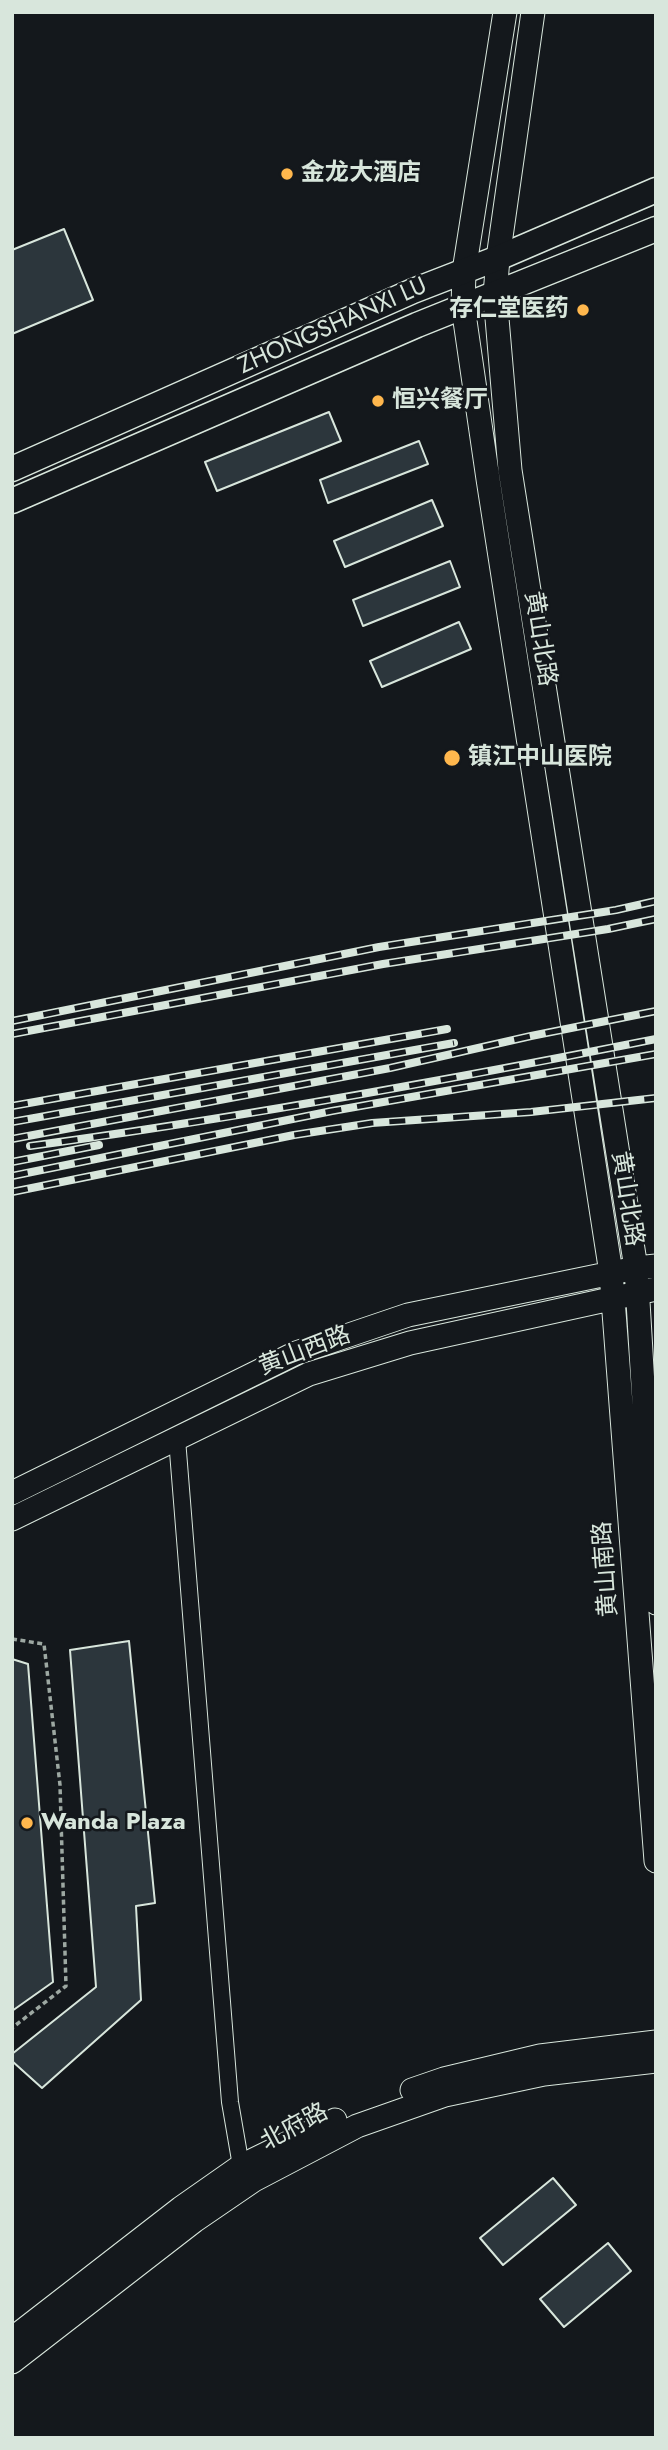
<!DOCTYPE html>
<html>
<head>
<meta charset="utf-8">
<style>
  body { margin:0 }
  #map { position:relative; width:668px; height:2450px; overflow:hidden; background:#14181c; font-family:Jost,sans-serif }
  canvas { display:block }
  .frame { position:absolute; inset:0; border:14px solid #d8e6dc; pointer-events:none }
</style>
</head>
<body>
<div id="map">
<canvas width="668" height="2450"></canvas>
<div class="frame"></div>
</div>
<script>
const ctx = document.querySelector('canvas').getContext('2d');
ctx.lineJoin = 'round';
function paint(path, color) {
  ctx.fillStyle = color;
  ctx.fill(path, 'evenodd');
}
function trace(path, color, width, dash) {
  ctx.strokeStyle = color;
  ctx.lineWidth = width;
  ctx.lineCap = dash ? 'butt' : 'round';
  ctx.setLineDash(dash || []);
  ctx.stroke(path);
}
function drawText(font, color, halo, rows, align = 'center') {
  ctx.font = font + ' Jost,"Noto Sans SC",sans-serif';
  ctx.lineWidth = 5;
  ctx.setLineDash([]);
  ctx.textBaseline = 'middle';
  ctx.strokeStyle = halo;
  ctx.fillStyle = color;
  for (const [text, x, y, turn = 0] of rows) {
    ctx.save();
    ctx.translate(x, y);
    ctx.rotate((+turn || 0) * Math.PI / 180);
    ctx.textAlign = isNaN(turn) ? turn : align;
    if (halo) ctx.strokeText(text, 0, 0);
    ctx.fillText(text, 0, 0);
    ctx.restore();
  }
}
const building = new Path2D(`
  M 64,229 L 93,300 L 12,334 L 12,250 Z
  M 329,412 L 341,441 L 217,491 L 205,462 Z
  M 419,441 L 428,464 L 328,503 L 320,480 Z
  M 432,500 L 443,526 L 345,567 L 334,541 Z
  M 450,561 L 460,587 L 363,626 L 353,600 Z
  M 459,622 L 471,649 L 382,687 L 370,661 Z
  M 129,1641 L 155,1903 L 136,1906 L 141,2000 L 42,2088 L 12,2061 L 12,2054 L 96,1987 L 70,1650 Z
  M 12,1659 L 28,1664 L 53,1982 L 12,2011 Z
  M 553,2178 L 576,2205 L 503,2265 L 480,2238 Z
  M 608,2243 L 631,2271 L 564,2327 L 540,2299 Z`);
paint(building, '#2c363c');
trace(building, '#d8e6dc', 2);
const street = new Path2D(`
  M 177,1439 L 230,2102 L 241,2166 L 247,2173`);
const secondary = new Path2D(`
  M 505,12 L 464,271 L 463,307 L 488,479 L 611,1273 L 656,1861
  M 533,12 L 498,258 L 495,295 L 510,470 L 636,1268 L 656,1603
  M 12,1493 L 296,1353 L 408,1315 L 636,1268 L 656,1266
  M 12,1519 L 309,1374 L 410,1343 L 656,1289
  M 412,2090 L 444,2079 L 540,2056 L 656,2042
  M 12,2339 L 181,2208 L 241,2166 L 335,2120
  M 12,2362 L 194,2221 L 254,2180 L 357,2126 L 445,2095 L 544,2074 L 656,2061`);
const primary = new Path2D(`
  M 12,469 L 413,291 L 498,258 L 656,190
  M 12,501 L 417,325 L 656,229`);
trace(street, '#d8e6dc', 18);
trace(secondary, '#d8e6dc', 25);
trace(primary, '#d8e6dc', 27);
trace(new Path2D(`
  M 12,1639 L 44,1644 L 60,1785 L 66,1986 L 12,2028`), '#9da8a2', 3.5, [5, 3.5]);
trace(street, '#14181c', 16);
trace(secondary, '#14181c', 23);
trace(primary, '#14181c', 24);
const rail = new Path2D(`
  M 12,1021 L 379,947 L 616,910 L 656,901
  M 12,1034 L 383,964 L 608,929 L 656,919
  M 12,1106 L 447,1029
  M 12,1122 L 454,1043
  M 12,1139 L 390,1068 L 531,1036 L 656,1011
  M 30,1146 C 239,1118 448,1080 656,1039
  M 12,1162 L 99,1145
  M 12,1176 L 332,1111 L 656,1054
  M 12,1192 L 294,1135 L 372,1123 L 531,1112 L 656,1098`);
trace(rail, '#d8e6dc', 8);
trace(rail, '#14181c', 5, [16]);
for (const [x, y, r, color] of [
  [287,174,7,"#ffb74d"],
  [583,310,7,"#ffb74d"],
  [378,401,7,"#ffb74d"],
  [452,758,9,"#ffb74d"],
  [27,1823,7,"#ffb74d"]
]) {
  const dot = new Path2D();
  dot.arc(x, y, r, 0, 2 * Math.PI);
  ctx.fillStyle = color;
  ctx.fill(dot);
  trace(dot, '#14181c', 2.5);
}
drawText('bold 24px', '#d8e6dc', '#14181c', [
  ["金龙大酒店",301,174],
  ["存仁堂医药",569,310,"right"],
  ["恒兴餐厅",392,401],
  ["镇江中山医院",468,758],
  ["Wanda Plaza",41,1823]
], 'left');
drawText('24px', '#d8e6dc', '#14181c', [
  ["ZHONGSHANXI LU",333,327,-24],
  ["黄山北路",539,639,81],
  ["黄山北路",626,1199,81],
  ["黄山西路",305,1352,-21],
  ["黄山南路",607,1569,-94],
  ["北府路",295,2128,-28]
]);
</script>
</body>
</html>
